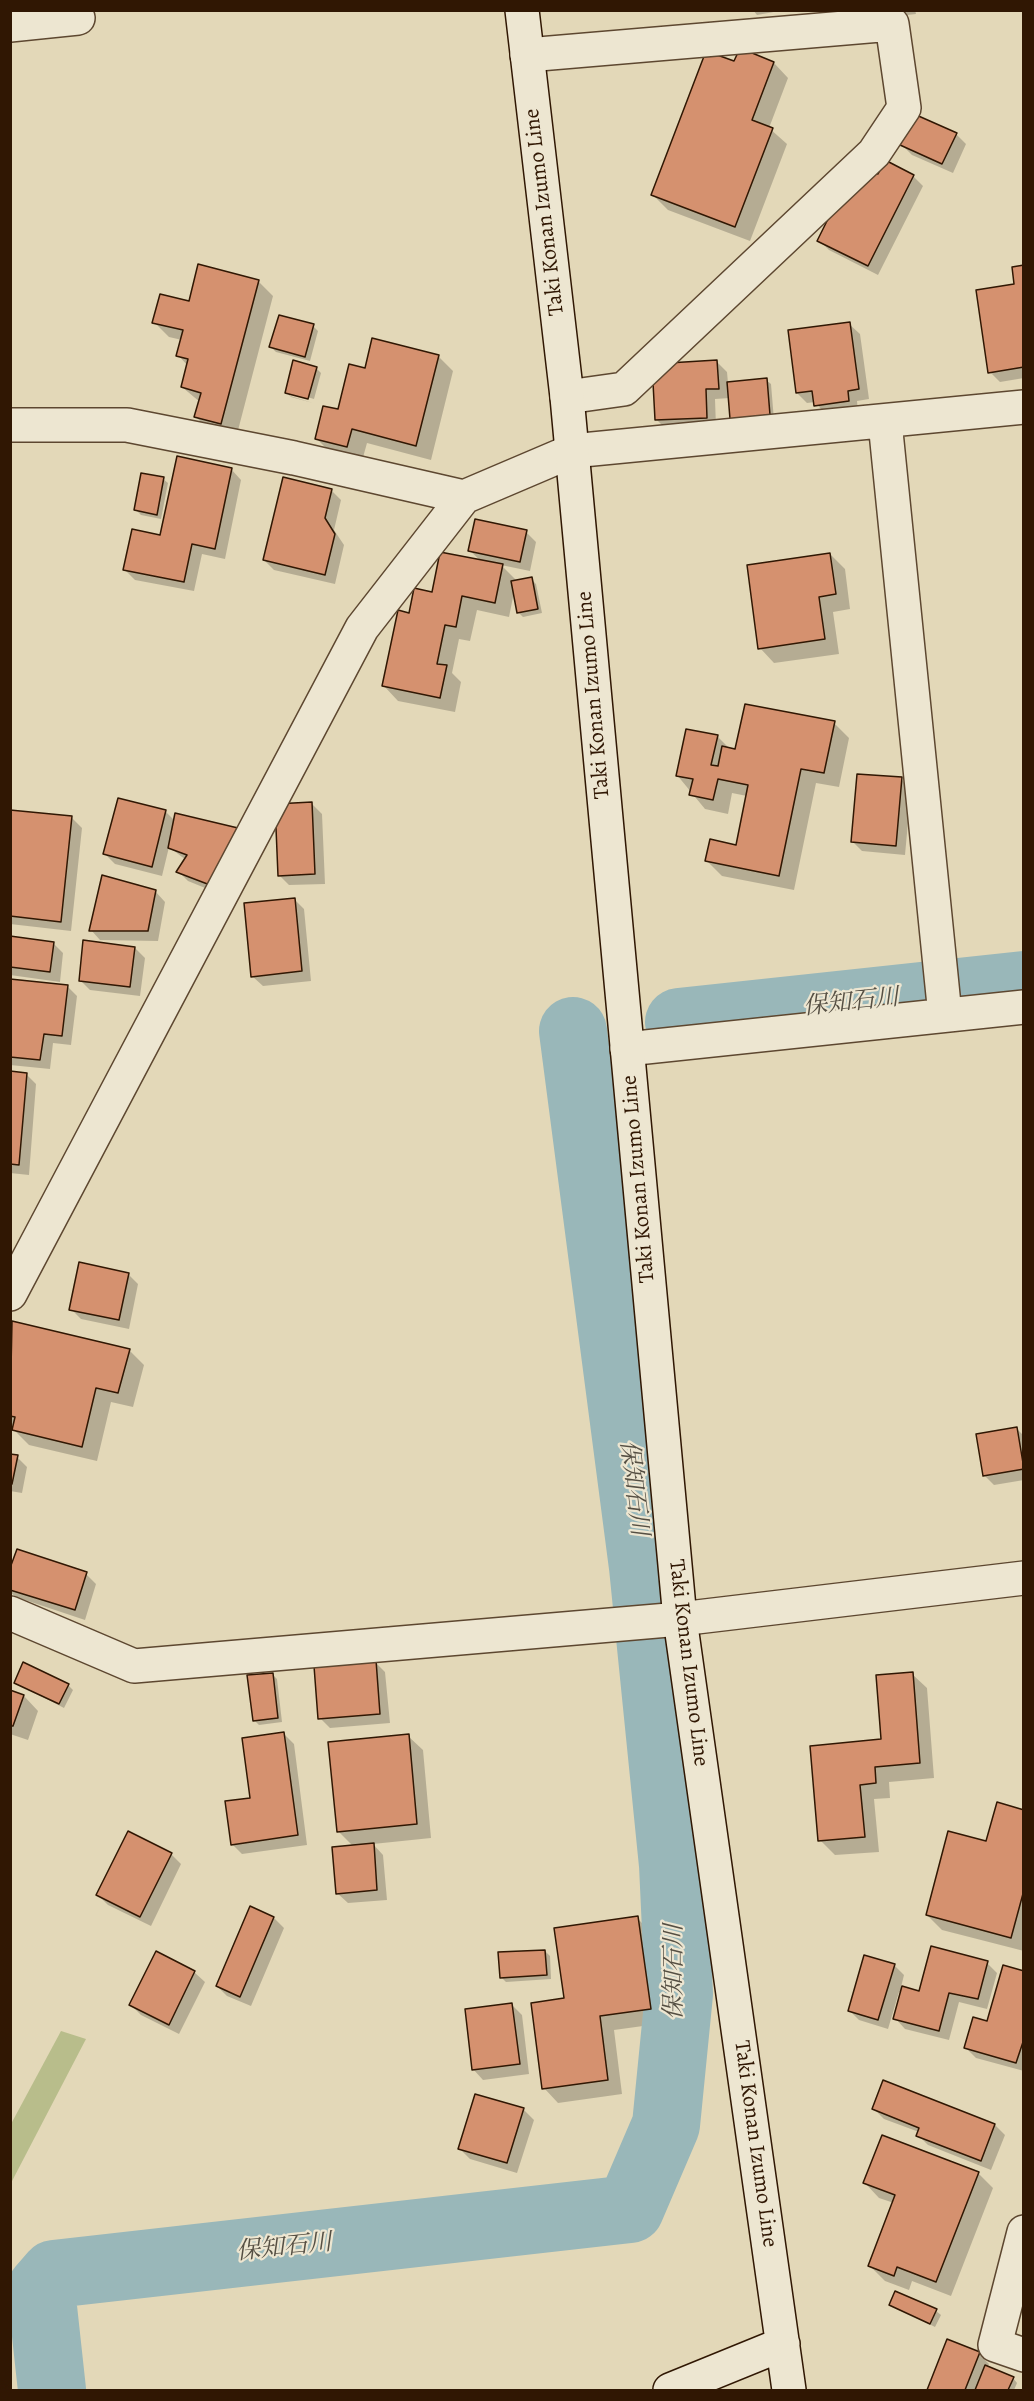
<!DOCTYPE html>
<html>
<head>
<meta charset="utf-8">
<style>
  body { margin:0 }
  #map { position:relative; width:1034px; height:2401px; overflow:hidden; background:#e3d8b8; font-family:Alegreya,serif }
  canvas { display:block }
  .frame { position:absolute; inset:0; border:12px solid #301703; pointer-events:none }
</style>
</head>
<body>
<div id="map">
<canvas width="1034" height="2401"></canvas>
<div class="frame"></div>
</div>
<script>
const ctx = document.querySelector('canvas').getContext('2d');
ctx.lineJoin = 'round';
function paint(path, color) {
  ctx.fillStyle = color;
  ctx.fill(path, 'evenodd');
}
function trace(path, color, width, dash) {
  ctx.strokeStyle = color;
  ctx.lineWidth = width;
  ctx.lineCap = dash ? 'butt' : 'round';
  ctx.setLineDash(dash || []);
  ctx.stroke(path);
}
function drawText(font, color, halo, rows, align = 'center') {
  ctx.font = font + ' Alegreya,"Noto Serif JP",serif';
  ctx.lineWidth = 4.5;
  ctx.setLineDash([]);
  ctx.textBaseline = 'middle';
  ctx.strokeStyle = halo;
  ctx.fillStyle = color;
  for (const [text, x, y, turn = 0] of rows) {
    ctx.save();
    ctx.translate(x, y);
    ctx.rotate((+turn || 0) * Math.PI / 180);
    ctx.textAlign = isNaN(turn) ? turn : align;
    if (halo) ctx.strokeText(text, 0, 0);
    ctx.fillText(text, 0, 0);
    ctx.restore();
  }
}
paint(new Path2D(`
  M 61,2031 L 86,2039 L 11,2183 L 11,2124 Z`), '#b8bd8b');
paint(new Path2D(`
  M 753,10 L 785,10 L 757,15 Z
  M 843,10 L 915,10 L 916,14 L 854,21 Z
  M 735,63 L 774,63 L 788,78 L 769,128 L 787,144 L 750,241 L 668,210 L 653,195 Z
  M 956,134 L 966,144 L 953,173 L 912,155 L 902,145 Z
  M 879,176 L 913,176 L 923,186 L 878,275 L 829,250 L 819,240 Z
  M 1024,267 L 1024,378 L 1000,382 L 990,372 Z
  M 258,281 L 273,296 L 236,438 L 211,432 L 196,417 L 200,402 L 182,387 L 188,366 L 178,355 L 182,340 L 169,337 L 154,322 L 190,303 Z
  M 849,324 L 860,334 L 869,399 L 857,401 L 858,411 L 826,415 L 815,402 L 807,403 L 797,393 Z
  M 313,326 L 318,331 L 310,361 L 276,352 L 271,347 Z
  M 438,356 L 453,371 L 431,460 L 367,443 L 362,461 L 331,453 L 316,438 L 366,370 Z
  M 717,362 L 727,372 L 728,383 L 766,380 L 771,384 L 774,420 L 736,423 L 731,418 L 730,398 L 715,399 L 716,427 L 667,430 L 656,419 Z
  M 316,368 L 321,373 L 314,399 L 290,392 L 290,396 L 313,403 L 291,397 L 286,392 Z
  M 231,469 L 241,480 L 225,559 L 202,554 L 194,591 L 135,580 L 125,570 Z
  M 163,479 L 168,483 L 161,519 L 141,515 L 136,510 Z
  M 331,490 L 341,500 L 334,530 L 344,545 L 335,584 L 274,570 L 264,560 Z
  M 526,532 L 536,542 L 530,571 L 501,565 L 518,582 L 531,579 L 536,584 L 542,613 L 523,617 L 518,612 L 514,592 L 509,617 L 477,610 L 470,641 L 459,639 L 452,673 L 461,682 L 455,712 L 398,701 L 384,686 L 410,614 L 433,593 L 481,561 L 469,550 Z
  M 830,554 L 845,569 L 850,609 L 833,612 L 839,654 L 774,663 L 760,648 Z
  M 834,723 L 849,738 L 839,787 L 816,783 L 794,890 L 722,876 L 707,861 L 737,847 L 747,796 L 732,793 L 728,814 L 705,809 L 677,775 L 717,736 L 730,749 L 736,750 Z
  M 901,779 L 911,789 L 905,855 L 862,851 L 852,841 Z
  M 312,804 L 322,814 L 325,884 L 289,885 L 279,875 Z
  M 10,811 L 72,818 L 82,828 L 71,931 L 10,924 Z
  M 166,812 L 175,821 L 220,894 L 188,881 L 178,871 L 186,860 L 169,847 L 162,876 L 115,864 L 105,854 Z
  M 155,891 L 165,902 L 158,941 L 100,940 L 91,930 Z
  M 294,899 L 304,909 L 311,981 L 263,986 L 252,976 Z
  M 10,938 L 53,943 L 63,953 L 60,982 L 10,975 Z
  M 135,948 L 145,958 L 140,996 L 90,990 L 80,980 Z
  M 10,980 L 67,986 L 77,996 L 71,1045 L 53,1043 L 50,1069 L 10,1065 Z
  M 10,1073 L 26,1074 L 36,1084 L 29,1175 L 10,1173 Z
  M 128,1274 L 138,1284 L 129,1329 L 81,1319 L 71,1309 Z
  M 13,1323 L 129,1350 L 144,1365 L 133,1407 L 111,1402 L 97,1461 L 29,1445 L 11,1427 L 10,1431 L 10,1333 Z
  M 1017,1429 L 1024,1436 L 1024,1480 L 994,1485 L 984,1475 Z
  M 10,1455 L 17,1457 L 27,1467 L 22,1493 L 10,1491 Z
  M 10,1572 L 86,1574 L 96,1584 L 85,1620 L 16,1597 L 10,1592 Z
  M 375,1662 L 385,1672 L 390,1723 L 330,1728 L 320,1718 Z
  M 272,1674 L 277,1679 L 282,1722 L 259,1725 L 254,1720 Z
  M 912,1674 L 927,1688 L 934,1778 L 889,1782 L 890,1798 L 874,1799 L 879,1852 L 835,1855 L 820,1840 L 882,1741 Z
  M 16,1683 L 68,1685 L 73,1690 L 64,1708 Z
  M 10,1691 L 24,1696 L 38,1711 L 28,1740 L 10,1734 Z
  M 284,1734 L 294,1744 L 307,1845 L 242,1854 L 232,1844 Z
  M 408,1736 L 423,1750 L 431,1838 L 373,1844 L 383,1855 L 387,1900 L 348,1903 L 337,1893 L 353,1846 L 338,1831 Z
  M 1024,1811 L 1024,1951 L 942,1930 L 927,1915 L 987,1843 Z
  M 171,1854 L 181,1864 L 151,1926 L 108,1905 L 98,1895 Z
  M 251,1908 L 274,1918 L 284,1928 L 251,2006 L 227,1996 L 217,1986 Z
  M 637,1918 L 652,1933 L 665,2023 L 614,2030 L 622,2094 L 558,2103 L 544,2088 L 565,1999 Z
  M 545,1951 L 550,1956 L 551,1979 L 506,1982 L 501,1977 Z
  M 987,1963 L 997,1973 L 987,2009 L 959,2002 L 949,2040 L 905,2029 L 895,2018 L 902,1993 L 899,1992 L 888,2029 L 859,2020 L 849,2010 L 894,1965 L 904,1975 L 901,1987 L 921,1992 Z
  M 194,1972 L 205,1982 L 179,2034 L 141,2015 L 131,2005 Z
  M 1024,1972 L 1024,2071 L 976,2058 L 966,2048 L 988,2023 Z
  M 512,2005 L 522,2015 L 529,2074 L 483,2080 L 473,2069 Z
  M 874,2109 L 995,2125 L 1005,2135 L 991,2170 L 928,2145 L 918,2135 L 919,2132 L 884,2119 Z
  M 524,2110 L 534,2120 L 517,2173 L 470,2159 L 460,2149 Z
  M 978,2173 L 993,2188 L 951,2296 L 912,2281 L 909,2290 L 885,2281 L 870,2266 L 894,2203 L 879,2198 L 865,2183 Z
  M 891,2305 L 936,2311 L 941,2315 L 935,2327 Z
  M 948,2341 L 979,2354 L 989,2364 L 987,2368 L 1013,2378 L 1017,2383 L 1014,2390 L 929,2390 Z`), '#0003');
trace(new Path2D(`
  M 679,1022 L 1024,985
  M 52,2390 L 41,2289 L 54,2274 L 630,2209 L 666,2125 L 679,1994 L 673,1865 L 643,1567 L 573,1031`), '#99b7b9', 68);
const building = new Path2D(`
  M 740,48 L 774,62 L 752,120 L 773,128 L 735,227 L 651,195 L 706,51 L 734,61 Z
  M 914,114 L 957,133 L 942,164 L 900,145 Z
  M 885,160 L 914,175 L 868,266 L 817,241 L 856,163 L 878,174 Z
  M 198,264 L 259,280 L 221,424 L 194,417 L 201,393 L 181,387 L 188,359 L 176,356 L 183,330 L 152,323 L 160,294 L 189,301 Z
  M 1024,265 L 1024,367 L 988,373 L 976,290 L 1014,284 L 1012,267 Z
  M 279,315 L 314,324 L 305,357 L 269,347 Z
  M 850,322 L 859,389 L 848,391 L 849,401 L 814,406 L 812,391 L 796,393 L 788,330 Z
  M 372,338 L 439,355 L 416,446 L 352,429 L 347,447 L 315,439 L 323,406 L 338,409 L 349,364 L 365,368 Z
  M 293,360 L 317,367 L 308,399 L 285,393 Z
  M 717,360 L 719,389 L 706,389 L 707,418 L 655,420 L 652,364 Z
  M 767,378 L 770,415 L 730,419 L 727,382 Z
  M 177,456 L 232,468 L 215,549 L 192,544 L 184,582 L 123,570 L 132,529 L 160,535 Z
  M 141,473 L 164,477 L 157,515 L 134,510 Z
  M 283,477 L 332,489 L 325,518 L 335,534 L 325,575 L 263,560 Z
  M 475,519 L 527,530 L 520,562 L 468,551 Z
  M 440,552 L 503,564 L 495,603 L 462,596 L 456,627 L 445,625 L 437,664 L 447,665 L 440,698 L 382,686 L 398,610 L 409,613 L 414,588 L 432,592 Z
  M 830,553 L 836,594 L 819,597 L 825,639 L 758,649 L 747,565 Z
  M 532,577 L 538,609 L 517,613 L 511,581 Z
  M 745,704 L 835,721 L 824,773 L 801,769 L 779,876 L 705,861 L 710,839 L 736,845 L 748,785 L 718,779 L 713,800 L 689,795 L 693,779 L 676,776 L 686,729 L 718,735 L 711,765 L 718,766 L 722,746 L 735,749 Z
  M 857,774 L 902,777 L 896,846 L 851,842 Z
  M 118,798 L 166,810 L 152,867 L 103,854 Z
  M 312,802 L 315,874 L 278,876 L 275,804 Z
  M 10,810 L 72,816 L 61,922 L 10,916 Z
  M 175,813 L 238,828 L 210,885 L 176,872 L 187,855 L 168,848 Z
  M 102,875 L 156,890 L 148,931 L 89,931 Z
  M 295,898 L 302,971 L 251,977 L 244,903 Z
  M 10,936 L 54,942 L 50,972 L 10,967 Z
  M 83,940 L 135,947 L 130,987 L 79,981 Z
  M 10,979 L 68,985 L 62,1036 L 44,1034 L 40,1060 L 10,1057 Z
  M 10,1071 L 27,1073 L 19,1165 L 10,1164 Z
  M 79,1262 L 129,1273 L 119,1320 L 69,1310 Z
  M 12,1321 L 130,1349 L 118,1393 L 96,1388 L 82,1447 L 12,1430 L 15,1417 L 10,1416 Z
  M 1017,1427 L 1024,1469 L 983,1476 L 976,1434 Z
  M 10,1454 L 18,1455 L 12,1484 L 10,1484 Z
  M 17,1549 L 87,1572 L 75,1610 L 10,1590 L 10,1568 Z
  M 376,1660 L 380,1714 L 318,1719 L 314,1666 Z
  M 23,1662 L 69,1684 L 59,1704 L 14,1683 Z
  M 913,1672 L 920,1763 L 875,1767 L 876,1783 L 860,1785 L 865,1837 L 818,1841 L 810,1746 L 881,1739 L 876,1675 Z
  M 273,1673 L 278,1718 L 253,1721 L 247,1675 Z
  M 10,1690 L 24,1695 L 13,1726 L 10,1726 Z
  M 284,1732 L 298,1835 L 231,1845 L 225,1801 L 250,1798 L 242,1738 Z
  M 409,1734 L 417,1824 L 337,1832 L 328,1742 Z
  M 997,1802 L 1024,1810 L 1024,1890 L 1011,1938 L 926,1915 L 948,1831 L 986,1841 Z
  M 128,1831 L 172,1853 L 140,1917 L 96,1895 Z
  M 374,1843 L 377,1890 L 336,1894 L 332,1847 Z
  M 250,1906 L 274,1917 L 240,1997 L 216,1986 Z
  M 638,1916 L 651,2009 L 600,2016 L 608,2080 L 542,2089 L 531,2003 L 564,1998 L 554,1928 Z
  M 931,1946 L 988,1961 L 978,1999 L 949,1993 L 939,2031 L 893,2019 L 902,1986 L 919,1991 Z
  M 545,1950 L 547,1975 L 500,1978 L 498,1952 Z
  M 156,1951 L 195,1971 L 169,2025 L 129,2005 Z
  M 864,1955 L 895,1964 L 878,2020 L 848,2011 Z
  M 1003,1965 L 1024,1971 L 1024,2039 L 1016,2063 L 964,2048 L 973,2017 L 987,2021 Z
  M 512,2003 L 520,2064 L 472,2070 L 465,2009 Z
  M 883,2080 L 995,2124 L 981,2161 L 916,2136 L 919,2128 L 872,2109 Z
  M 475,2094 L 524,2108 L 507,2163 L 458,2149 Z
  M 882,2135 L 979,2172 L 936,2282 L 897,2267 L 894,2276 L 868,2266 L 895,2195 L 863,2183 Z
  M 895,2291 L 937,2309 L 930,2324 L 889,2305 Z
  M 947,2339 L 980,2352 L 965,2390 L 927,2390 Z
  M 985,2365 L 1014,2377 L 1008,2390 L 975,2390 Z`);
paint(building, '#d5916f');
trace(building, '#301703', 1.5);
const street = new Path2D(`
  M 10,25 L 78,18
  M 527,55 L 892,24 L 904,108 L 874,153 L 624,389 L 567,397
  M 885,422 L 945,1015
  M 10,425 L 127,425 L 294,458 L 464,497
  M 627,1049 L 1024,1007
  M 10,1294 L 362,628 L 464,497 L 572,451 L 1024,407
  M 10,1613 L 134,1666 L 680,1619 L 1024,1578
  M 1024,2232 L 995,2345 L 1024,2355`);
const secondary = new Path2D(`
  M 522,10 L 567,397 L 680,1619 L 789,2390
  M 670,2390 L 783,2344`);
trace(street, '#5d4730', 36);
trace(secondary, '#301703', 36);
trace(street, '#ede6d1', 33);
trace(secondary, '#ede6d1', 33);
drawText('22px', '#301703', '#ede6d1', [
  ["Taki Konan Izumo Line",545,212,-97],
  ["Taki Konan Izumo Line",594,695,-95],
  ["Taki Konan Izumo Line",639,1179,-95],
  ["Taki Konan Izumo Line",688,1663,83],
  ["Taki Konan Izumo Line",755,2144,82]
]);
drawText('italic 24px', '#554f43', '#ede6d1', [
  ["保知石川",851,1003,-6],
  ["保知石川",633,1488,83],
  ["保知石川",675,1972,-90],
  ["保知石川",284,2248,-6]
]);
</script>
</body>
</html>
